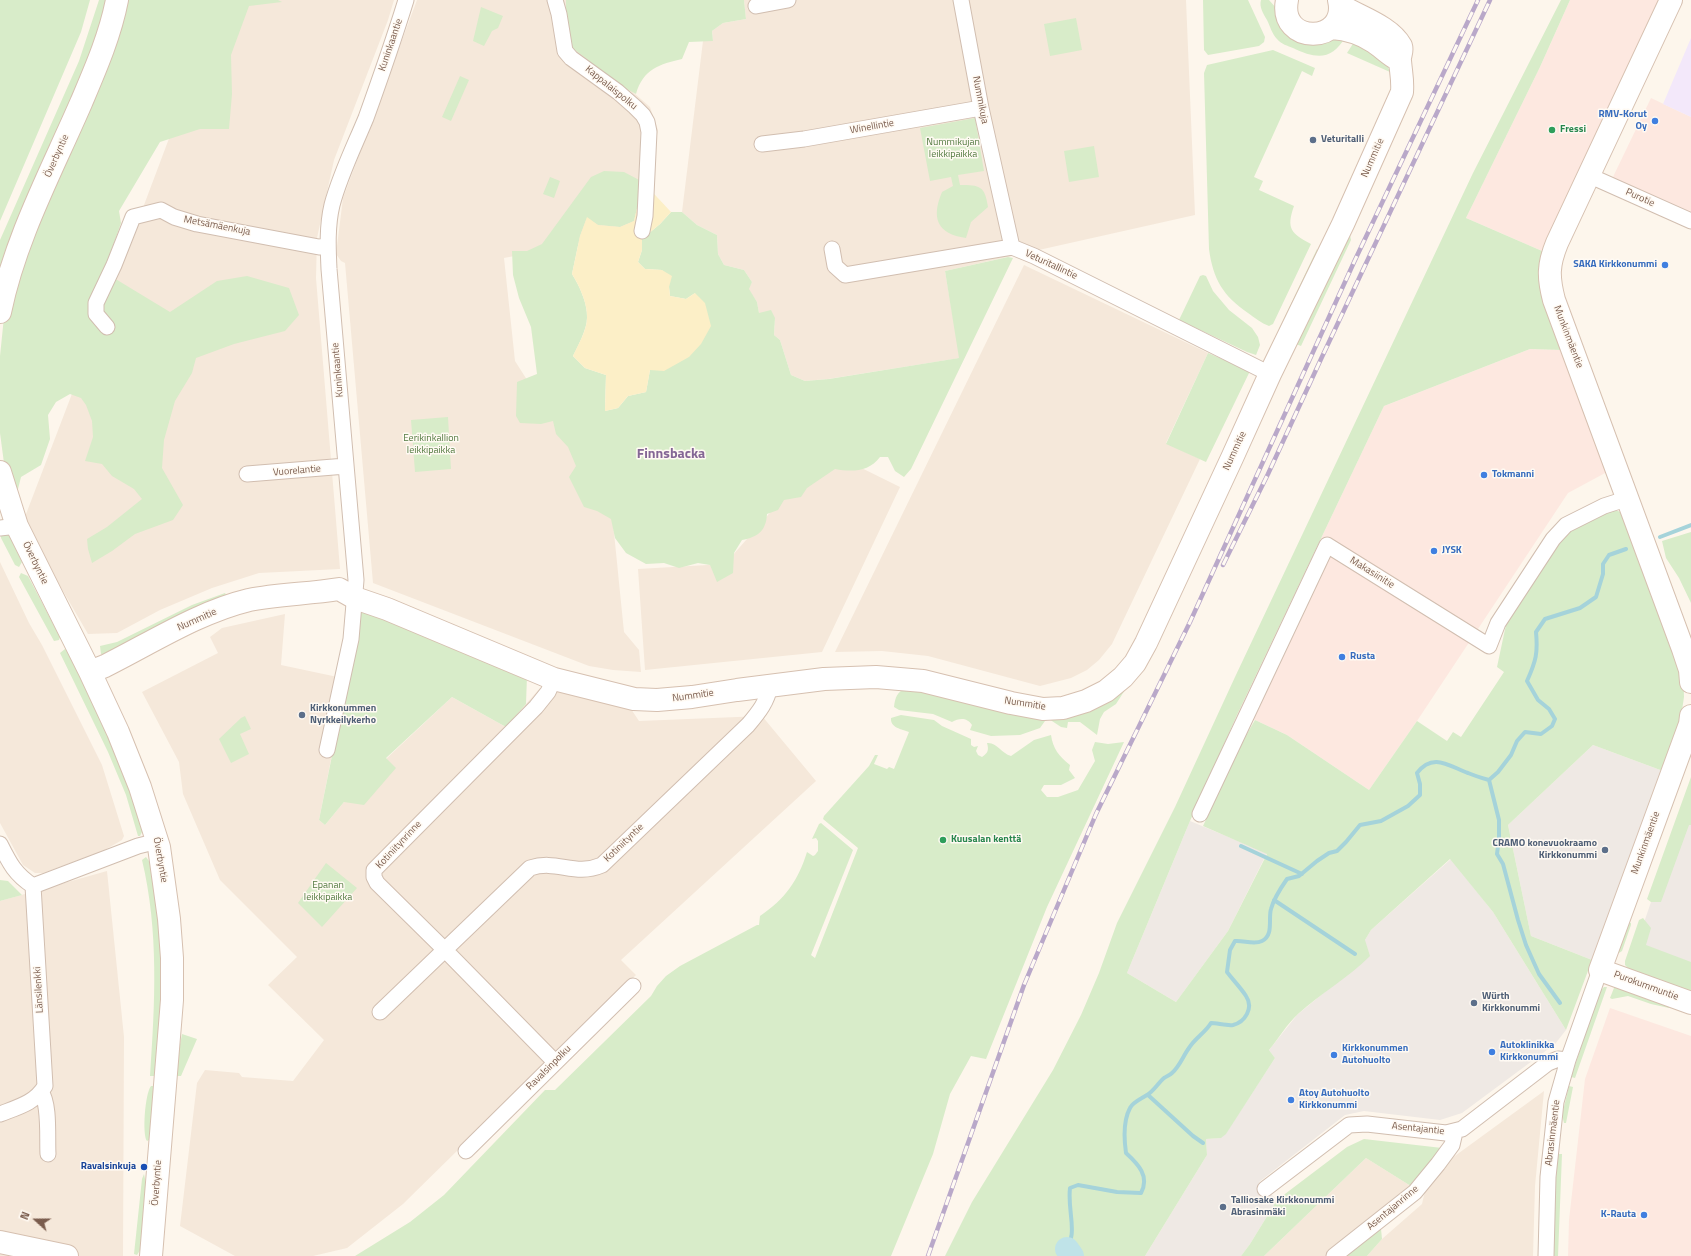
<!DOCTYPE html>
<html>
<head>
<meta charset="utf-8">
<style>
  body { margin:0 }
  #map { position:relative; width:1691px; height:1256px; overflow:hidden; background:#fdf6ec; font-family:"Titillium Web",sans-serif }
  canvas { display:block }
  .north { position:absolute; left:16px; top:1200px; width:40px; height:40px; -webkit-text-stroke:3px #fffaf3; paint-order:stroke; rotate:291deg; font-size:11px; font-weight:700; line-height:16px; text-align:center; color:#7a5c4d }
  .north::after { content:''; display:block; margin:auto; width:14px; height:18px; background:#7a5c4d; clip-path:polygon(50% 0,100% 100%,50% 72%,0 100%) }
</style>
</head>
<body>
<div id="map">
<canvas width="1691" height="1256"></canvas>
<div class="north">N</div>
</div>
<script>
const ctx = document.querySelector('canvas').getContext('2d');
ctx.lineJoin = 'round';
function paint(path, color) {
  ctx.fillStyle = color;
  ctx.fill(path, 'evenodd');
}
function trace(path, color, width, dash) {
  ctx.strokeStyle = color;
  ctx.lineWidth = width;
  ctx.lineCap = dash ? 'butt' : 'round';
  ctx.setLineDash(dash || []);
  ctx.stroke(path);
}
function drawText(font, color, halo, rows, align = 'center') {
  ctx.font = font + ' "Titillium Web",sans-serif';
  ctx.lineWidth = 3;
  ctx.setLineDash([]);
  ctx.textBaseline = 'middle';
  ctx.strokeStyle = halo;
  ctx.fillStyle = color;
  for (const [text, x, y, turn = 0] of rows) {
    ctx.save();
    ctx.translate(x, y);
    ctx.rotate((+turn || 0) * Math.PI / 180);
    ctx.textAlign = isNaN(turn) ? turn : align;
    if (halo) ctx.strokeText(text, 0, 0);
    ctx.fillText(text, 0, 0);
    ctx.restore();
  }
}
paint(new Path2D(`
  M 221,0 L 394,0 L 388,20 L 334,160 L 317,238 L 316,278 L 340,569 L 259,573 L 212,588 L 160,610 L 117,633 L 88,634 L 23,522 L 138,221 Z
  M 417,0 L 585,0 L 577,43 L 650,107 L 658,130 L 638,232 L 504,258 L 515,361 L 612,513 L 624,632 L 639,650 L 641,672 L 613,670 L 589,666 L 373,583 L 345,263 L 341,261 L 336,254 L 343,198 Z
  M 744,0 L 1186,0 L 1195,215 L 945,271 L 960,358 L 828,379 L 805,381 L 791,375 L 780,340 L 774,335 L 775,318 L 759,313 L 757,302 L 748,289 L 752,282 L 744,270 L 724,265 L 718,254 L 717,235 L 697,225 L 682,212 L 703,41 L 713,41 L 712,31 L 723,23 L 746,19 Z
  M 1024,265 L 1208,353 L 1166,443 L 1200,459 L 1112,644 L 1099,660 L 1087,670 L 1071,678 L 1040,686 L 928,656 L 882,651 L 835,652 Z
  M 825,450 L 900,487 L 822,652 L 645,670 L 638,569 L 725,564 Z
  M 0,562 L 29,623 L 42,645 L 102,765 L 124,836 L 122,840 L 103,851 L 43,873 L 35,873 L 23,865 L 0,823 Z
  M 285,614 L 281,665 L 347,679 L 319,820 L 325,825 L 344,802 L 386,759 L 452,697 L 506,727 L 540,688 L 631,709 L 639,721 L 762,716 L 816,781 L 621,960 L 636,975 L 403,1204 L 347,1248 L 313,1256 L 235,1256 L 180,1226 L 197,1083 L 205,1070 L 239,1073 L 242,1077 L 293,1081 L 324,1040 L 268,985 L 297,957 L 220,880 L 183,794 L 179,762 L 142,692 L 218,653 L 210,637 L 222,628 Z
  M 107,871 L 124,1037 L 123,1256 L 0,1256 L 0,901 Z
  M 1544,1091 L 1535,1186 L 1533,1256 L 1367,1256 L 1382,1239 L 1422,1204 L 1425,1191 L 1437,1169 Z
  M 1366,1158 L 1414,1188 L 1329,1256 L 1264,1256 Z`), '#f5e8da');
paint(new Path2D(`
  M 1570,0 L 1663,0 L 1542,251 L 1466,218 L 1540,67 Z
  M 1651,98 L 1691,117 L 1691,217 L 1612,179 Z
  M 1530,349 L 1562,350 L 1607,472 L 1568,493 L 1417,721 L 1369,790 L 1287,735 L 1255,720 L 1237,715 L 1384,406 Z
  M 1610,1008 L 1691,1036 L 1691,1256 L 1568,1256 L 1569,1220 L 1585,1079 Z`), '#fde8e0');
paint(new Path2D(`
  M 1593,745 L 1663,771 L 1592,960 L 1531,936 L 1508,825 Z
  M 1691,801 L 1691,983 L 1635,949 L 1651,902 Z
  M 1190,821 L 1267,853 L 1228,931 L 1176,1002 L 1127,973 Z
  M 1451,859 L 1493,912 L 1566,1030 L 1555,1044 L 1462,1113 L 1440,1120 L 1364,1111 L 1345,1115 L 1259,1182 L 1277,1200 L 1250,1244 L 1241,1256 L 1145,1256 L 1207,1155 L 1206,1139 L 1220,1138 L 1226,1133 L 1275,1058 L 1269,1050 L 1297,1015 L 1326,991 L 1365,940 L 1371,930 Z`), '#efe9e4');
paint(new Path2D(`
  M 1691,38 L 1691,117 L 1663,104 Z`), '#f3e8fa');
paint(new Path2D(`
  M 0,0 L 90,0 L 81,32 L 0,221 Z
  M 99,0 L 108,0 L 95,44 L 0,273 L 0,240 L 79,61 Z
  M 125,0 L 278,0 L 282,2 L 249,6 L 231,55 L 232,94 L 229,129 L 200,129 L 160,142 L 119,211 L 121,223 L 104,272 L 170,312 L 217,281 L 247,276 L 289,288 L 299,315 L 285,331 L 234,344 L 196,358 L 192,373 L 175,401 L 164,440 L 162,468 L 183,505 L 173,520 L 135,534 L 112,551 L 92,563 L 88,549 L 87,539 L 107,527 L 142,499 L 134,489 L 112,476 L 102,464 L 85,461 L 93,437 L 92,421 L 86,405 L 81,398 L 70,394 L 56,402 L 48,415 L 50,439 L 41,465 L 21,477 L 17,493 L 25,515 L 23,522 L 4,463 L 0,433 L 0,356 L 4,317 L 23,248 Z
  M 566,0 L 744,0 L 746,19 L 723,23 L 712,31 L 713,41 L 689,42 L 682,59 C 660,64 643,69 636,94 L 601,75 L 587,59 L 571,47 L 566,24 Z
  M 1203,0 L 1248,0 L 1265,37 L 1264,42 L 1259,46 L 1208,55 L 1204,50 Z
  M 1261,0 L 1269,0 L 1277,9 L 1279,15 L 1346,36 C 1332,61 1316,59 1293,48 C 1288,46 1281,44 1277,39 C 1272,34 1270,26 1267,20 C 1263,13 1259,7 1261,0 Z
  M 1561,0 L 1570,0 L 1540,67 L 1466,218 L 1542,251 L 1540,282 L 1562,350 L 1530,349 L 1384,406 L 1237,715 L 1190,821 L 1127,973 L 1176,1002 L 1228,931 L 1267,854 L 1203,826 L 1244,739 L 1255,720 L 1287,735 L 1369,790 L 1417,721 L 1447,741 L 1453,732 L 1461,737 L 1504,672 L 1497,667 L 1507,620 L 1567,528 L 1604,510 L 1618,511 L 1629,516 L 1683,666 L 1684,697 L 1680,724 L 1663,771 L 1593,745 L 1508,825 L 1531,936 L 1592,960 L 1566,1030 L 1493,912 L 1450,859 L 1371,930 L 1365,940 L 1370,956 C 1348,978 1321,993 1298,1014 C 1287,1024 1279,1038 1269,1050 L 1275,1058 L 1226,1134 L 1221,1138 L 1206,1139 L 1207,1155 L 1145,1256 L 945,1256 L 972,1202 L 1053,1070 L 1081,1015 L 1099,973 L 1117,923 L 1175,807 L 1235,677 L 1473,173 Z
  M 481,7 L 503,16 L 498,28 L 492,31 L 484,46 L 473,41 Z
  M 1076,18 L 1082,50 L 1050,56 L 1044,24 Z
  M 1356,39 L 1384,58 L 1390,72 L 1347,53 Z
  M 1273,50 L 1315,68 L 1312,76 L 1302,71 L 1254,177 L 1263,181 L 1259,190 L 1294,206 C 1286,229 1291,233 1311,244 L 1273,324 L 1269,326 C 1261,323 1255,318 1248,313 C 1223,296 1213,279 1209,249 L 1204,73 L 1207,65 Z
  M 460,76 L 469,80 L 451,121 L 442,117 Z
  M 975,118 L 984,171 L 958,175 L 960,185 C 980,185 985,186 988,207 L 971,222 L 966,238 C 937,234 931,218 942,192 L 953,186 L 951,177 L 930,181 L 920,128 Z
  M 1094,146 L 1099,177 L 1069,182 L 1064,151 Z
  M 604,171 L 624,172 L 643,182 L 634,221 L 620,227 L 598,225 L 587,218 L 580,236 L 572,274 C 579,285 588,304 587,318 C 587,329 578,346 573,356 L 585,368 L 606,375 L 605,411 L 618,408 L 628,396 L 646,392 L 650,370 L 664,370 L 695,293 L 686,299 L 670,296 L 669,287 L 662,270 L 645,269 L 638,262 L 642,250 L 642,239 L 660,224 L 671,212 L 682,212 L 697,225 L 717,235 L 718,254 L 724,265 L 744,270 L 752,282 L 749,289 L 757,302 L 759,313 L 771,310 L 775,318 L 774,335 L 780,340 L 791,375 L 805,381 L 829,379 L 959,358 L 945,271 L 1008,257 L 1013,258 L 911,469 L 904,477 L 895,471 L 888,457 L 880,457 C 869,472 852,472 835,469 L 807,488 L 801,497 L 784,500 L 778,510 L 767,514 C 766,531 758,537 742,540 L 734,553 L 733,573 L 717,582 L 710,565 L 698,563 L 679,568 L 664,563 L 646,564 L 626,553 L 615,538 L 611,519 L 597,511 L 584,507 L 569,477 L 576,466 L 568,447 L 556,434 L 553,421 L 541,424 L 520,423 L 516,416 L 517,382 L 537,374 L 531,327 L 519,298 L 513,275 L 512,251 L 527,251 L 542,244 L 591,177 Z
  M 550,177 L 560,181 L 554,198 L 543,194 Z
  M 1347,232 L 1350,235 L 1351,240 L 1301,346 L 1296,344 Z
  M 1317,249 L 1319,253 L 1278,335 L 1279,329 Z
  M 1203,275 L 1206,276 L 1213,291 L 1229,310 L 1252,328 L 1258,337 L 1260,345 L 1256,355 L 1247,352 L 1179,320 L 1200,276 Z
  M 1208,353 L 1250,371 L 1206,462 L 1166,444 Z
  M 448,417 L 451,469 L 415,472 L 411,420 Z
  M 1691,532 L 1691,603 L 1679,578 L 1666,558 L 1662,541 Z
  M 8,533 L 22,562 L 19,567 L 15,565 L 1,538 L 1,534 Z
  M 21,573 L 28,576 L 60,637 L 59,640 L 54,641 L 19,577 Z
  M 225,593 L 229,600 L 107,655 L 101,654 L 100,646 L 117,642 L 192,605 Z
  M 361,612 L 387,619 L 527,676 L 526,704 L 506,727 L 452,697 L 386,758 L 396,768 L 364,805 L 344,802 L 325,825 L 319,820 Z
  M 65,649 L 67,650 L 106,725 L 144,828 L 140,836 L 138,836 L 126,795 L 108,752 L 60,653 Z
  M 907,688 L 1010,713 L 1124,689 L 1125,690 L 1116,704 L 1104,712 L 1100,719 L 1097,735 L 1080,722 L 1068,722 L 1067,728 L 1061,727 L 1049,719 L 1045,721 L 1040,728 L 1020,735 L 991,736 L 970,730 L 972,725 C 967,717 959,718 952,722 L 933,714 L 899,710 L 894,707 C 895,698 897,691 907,688 Z
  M 901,715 L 934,720 L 942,726 L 971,739 L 971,745 L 974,747 L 978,746 L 976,751 L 978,755 L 982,757 C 988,753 989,750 987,743 C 997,742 1001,753 1011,756 L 1034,740 L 1051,735 C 1053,749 1059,756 1070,765 L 1069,770 L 1075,778 L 1061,785 L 1044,785 L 1041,790 L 1047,797 L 1058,797 L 1078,790 L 1095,761 L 1092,750 L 1095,742 L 1108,744 L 1124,742 L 1047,907 L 986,1059 L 971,1056 L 950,1094 L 933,1154 L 891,1256 L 355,1256 L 410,1222 L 444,1195 L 545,1090 L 555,1090 L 651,996 L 657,986 L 666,976 L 680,966 L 757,925 L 759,925 L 760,916 C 785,899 798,881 807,852 L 813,856 L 815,855 L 818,851 L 818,841 L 816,838 L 812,839 L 819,824 L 821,823 L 853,850 L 811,955 L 815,958 L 858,848 L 823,819 L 824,816 L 869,766 L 875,755 L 878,755 L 874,764 L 887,769 L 889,767 L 894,769 L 909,732 C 902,729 890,728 891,718 Z
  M 245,716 L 251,729 L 240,734 L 249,754 L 231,763 L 219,739 L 241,718 Z
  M 1691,777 L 1691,825 L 1689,825 L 1661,902 L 1651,902 L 1647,899 Z
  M 146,857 L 152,865 L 164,973 L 158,1076 L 150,1076 C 155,1004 159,931 142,860 Z
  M 326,863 L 357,888 L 322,927 L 298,903 Z
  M 0,880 L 8,881 L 22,895 L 0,901 Z
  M 1643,918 L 1651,928 L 1646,945 L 1691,962 L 1691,994 L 1631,971 L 1625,965 L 1625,961 L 1639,920 Z
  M 1626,921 L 1631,923 L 1631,925 L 1622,951 L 1619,953 L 1618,944 Z
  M 1617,986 L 1670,1006 L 1669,1008 L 1651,1004 L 1628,996 L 1612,999 L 1610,998 L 1614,988 Z
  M 1604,987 L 1607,987 L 1575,1078 L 1571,1077 L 1600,991 Z
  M 182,1034 L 197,1039 L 181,1076 L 174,1076 Z
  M 151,1086 L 155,1086 L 156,1105 L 149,1140 L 147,1141 C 142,1135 145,1093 151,1086 Z
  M 1569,1086 L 1573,1087 L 1566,1123 L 1564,1123 L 1562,1115 Z
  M 1364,1139 L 1442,1148 L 1414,1188 L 1366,1158 L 1264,1256 L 1241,1256 L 1250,1244 L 1277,1200 L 1347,1147 Z
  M 1559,1154 L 1562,1154 L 1558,1256 L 1552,1256 L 1557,1159 Z
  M 144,1174 L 148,1193 L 144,1244 L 137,1255 L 134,1254 L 142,1179 Z
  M 1381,1229 L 1382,1239 L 1367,1256 L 1338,1256 L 1372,1230 Z`), '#d8ecc9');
paint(new Path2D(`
  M 643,182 L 671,212 L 660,224 L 642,239 L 642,250 L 638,262 L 645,269 L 662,270 L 672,276 L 669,287 L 670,296 L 686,299 L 695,293 L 705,303 L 711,326 L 701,344 L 689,357 L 664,371 L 650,370 L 646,392 L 628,396 L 618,408 L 605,411 L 606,375 L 585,368 L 573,356 C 578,345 587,330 587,318 C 588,304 579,285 572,274 L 580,236 L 587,217 L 598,225 L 620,227 L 634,221 Z`), '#fcefc7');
trace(new Path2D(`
  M 1660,537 L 1691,525
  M 1489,780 L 1499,820 L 1499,838 L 1497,854 L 1503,864 L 1518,920 L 1526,945 L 1539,974 L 1560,1003
  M 1241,846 L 1302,874
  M 1274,900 L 1355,954
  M 1148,1095 L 1193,1136 L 1203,1143
  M 1063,1256 C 1080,1232 1067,1215 1070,1188 L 1078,1185 L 1117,1192 L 1141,1193 C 1150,1176 1138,1164 1126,1153 C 1124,1139 1123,1121 1130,1108 C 1133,1102 1141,1099 1147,1095 C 1154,1091 1158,1083 1164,1078 C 1167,1076 1170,1075 1172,1073 C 1180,1066 1183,1056 1189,1048 C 1195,1038 1205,1033 1211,1023 C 1217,1023 1227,1026 1233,1025 C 1245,1022 1254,1008 1246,996 C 1241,988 1233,980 1227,972 L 1230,950 L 1235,941 C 1243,940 1254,945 1262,941 C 1274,935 1268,919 1271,909 C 1274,898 1280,889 1287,879 L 1299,876 L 1317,861 L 1329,853 L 1337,851 L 1346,842 L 1360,825 L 1381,821 L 1408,806 L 1420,795 L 1420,784 L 1417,773 C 1433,752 1449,766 1468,773 C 1475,776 1482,778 1489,780 L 1498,772 L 1511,755 L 1517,741 L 1525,732 L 1541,734 L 1552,726 L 1555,719 L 1549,709 L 1538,700 L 1527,681 C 1536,661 1538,653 1536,632 L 1545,619 L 1580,608 L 1596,597 L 1603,574 L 1603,564 L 1609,555 L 1626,549`), '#a5d3da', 4);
trace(new Path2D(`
  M 1067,1249 L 1072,1256`), '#bfe3e8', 24);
const street = new Path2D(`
  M 555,0 L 559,14 L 565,51 L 571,58 L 618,92 L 635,107 L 643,115 L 647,122 L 649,132 L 645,216 L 642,231
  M 961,0 L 981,108 L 1012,247
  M 756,6 L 788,0
  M 762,144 L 804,139 L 981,108
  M 1588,175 L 1691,221
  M 832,249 L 835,266 L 845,275 L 1012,247 L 1034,256 L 1270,374
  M 107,327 L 96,314 L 96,303 L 114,265 L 133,217 L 161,210 L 174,217 L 197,224 L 319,247 L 328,246
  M 247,474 L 346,466
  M 0,528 L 17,526
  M 554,679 L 548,692 L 536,707 L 374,870 L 374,877 L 377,883 L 445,950 L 555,1062
  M 327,750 L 351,639 L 356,580 L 329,269 C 328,248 327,226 332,205 C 340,175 354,147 366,118 C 380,79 394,39 406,0
  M 1200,814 L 1327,545 L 1489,646 L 1498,623 L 1553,539 L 1566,525 L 1604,506 L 1629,498
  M 0,844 C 10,864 15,874 33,886
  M 33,886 L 138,846 L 158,841
  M 380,1012 L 530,868 C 558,859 574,877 602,865 L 748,725 C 759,712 767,702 770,686
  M 41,1092 C 50,1104 47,1138 48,1154
  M 0,1114 C 18,1107 35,1103 45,1086 L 33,886
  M 466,1151 L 633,986
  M 1265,1189 L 1349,1125 L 1367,1124 L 1446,1133 L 1462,1129 L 1548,1063 L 1558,1059 L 1568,1060
  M 1334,1256 L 1415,1192 L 1438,1164 L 1452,1145 L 1455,1132
  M 1546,1256 L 1548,1177 L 1556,1102 L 1568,1060 L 1600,970`);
const secondary = new Path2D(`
  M 1287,0 C 1278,46 1349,44 1339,0
  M 1671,0 L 1557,243 C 1548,265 1548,277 1554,300 L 1683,649 L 1690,670 L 1691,682
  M 1332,28 C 1346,29 1362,34 1374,42 C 1383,48 1389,55 1399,60
  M 0,312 C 15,239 51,172 81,103 C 95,70 110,36 117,0
  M 0,472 L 17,526 L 90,672 L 118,732 L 140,787 L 159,847 L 169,919 L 172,958 L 172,1000 L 151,1256
  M 90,672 L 105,666 C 151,643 199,612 249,600 C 279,594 309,594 339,589 L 355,598 L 387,609 L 554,679 L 634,699 L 657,700 L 692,697 L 737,690 L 824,679 L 876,677 L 923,681 L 1011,703 L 1043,709 L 1063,708 L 1086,701 L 1106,691 L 1123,677 L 1135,663 L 1146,643 L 1232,458 L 1270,374 L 1343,224 L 1402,92 C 1403,80 1401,73 1400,61 C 1399,56 1403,52 1401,46 C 1390,26 1359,17 1340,5
  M 1691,716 L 1690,724 L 1600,970 L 1691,1003
  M 0,1242 L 67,1256`);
trace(street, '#d1beb0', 17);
trace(secondary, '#d6c0b0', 24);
trace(street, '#fff', 15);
trace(secondary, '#fff', 22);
const rail = new Path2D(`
  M 1223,565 L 1268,474 L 1321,359 L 1490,0
  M 928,1256 L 1024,985 L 1096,814 L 1190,622 L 1355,260 L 1478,0`);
trace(rail, '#b9a8c9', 4.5);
trace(rail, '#fffaf3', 3, [9]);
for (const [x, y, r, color] of [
  [1655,121,4,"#3f7fe0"],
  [1552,130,4,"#2e9e5b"],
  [1313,140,4,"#5c6f8a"],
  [1665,265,4,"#3f7fe0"],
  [1484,475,4,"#3f7fe0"],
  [1434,551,4,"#3f7fe0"],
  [1342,657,4,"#3f7fe0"],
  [302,715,4,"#5c6f8a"],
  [943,840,4,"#2e9e5b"],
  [1605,850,4,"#5c6f8a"],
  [1474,1003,4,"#5c6f8a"],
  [1492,1052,4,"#3f7fe0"],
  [1334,1055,4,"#3f7fe0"],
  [1291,1100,4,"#3f7fe0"],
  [144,1167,4,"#1a4fb4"],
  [1223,1207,4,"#5c6f8a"],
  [1644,1215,4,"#3f7fe0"]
]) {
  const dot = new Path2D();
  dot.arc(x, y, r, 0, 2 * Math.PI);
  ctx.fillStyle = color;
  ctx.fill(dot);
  trace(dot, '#fffaf3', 1.5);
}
drawText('10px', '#7a5c4d', '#fffaf3', [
  ["Kuninkaantie",391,45,-71],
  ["Kappalaispolku",611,88,39],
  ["Nummikuja",980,100,79],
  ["Winellintie",872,127,-10],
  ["Överbyntie",57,156,-66],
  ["Nummitie",1373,158,-66],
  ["Purotie",1640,198,24],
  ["Metsämäenkuja",217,226,11],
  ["Veturitallintie",1051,265,25],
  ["Munkinmäentie",1568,337,69],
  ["Kuninkaantie",338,370,-95],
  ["Nummitie",1235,451,-65],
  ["Vuorelantie",297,471,-5],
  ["Överbyntie",35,563,64],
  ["Makasiinitie",1372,573,32],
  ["Nummitie",197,620,-24],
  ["Nummitie",693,696,-8],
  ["Nummitie",1025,704,9],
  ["Kotiniityntie",624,843,-44],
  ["Munkinmäentie",1646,843,-70],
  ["Kotiniitynrinne",399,845,-47],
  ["Överbyntie",160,860,80],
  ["Purokummuntie",1646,986,20],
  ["Länsilenkki",39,990,-93],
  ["Ravalsinpolku",549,1068,-45],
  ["Asentajantie",1418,1129,6],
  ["Abrasinmäentie",1553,1133,-83],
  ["Överbyntie",157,1183,-86],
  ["Asentajanrinne",1393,1208,-40]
]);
drawText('bold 10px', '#366cbe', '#fffaf3', [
  ["RMV-Korut",1647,115,"right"],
  ["Oy",1647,127,"right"],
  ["SAKA Kirkkonummi",1657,265,"right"],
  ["Tokmanni",1492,475],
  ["JYSK",1442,551],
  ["Rusta",1350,657],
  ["Autoklinikka",1500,1046],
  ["Kirkkonummi",1500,1058],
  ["Kirkkonummen",1342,1049],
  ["Autohuolto",1342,1061],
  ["Atoy Autohuolto",1299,1094],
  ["Kirkkonummi",1299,1106],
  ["K-Rauta",1636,1215,"right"]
], 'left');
drawText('bold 10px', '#27864d', '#fffaf3', [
  ["Fressi",1560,130],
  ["Kuusalan kenttä",951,840]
], 'left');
drawText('bold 10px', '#4e5e75', '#fffaf3', [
  ["Veturitalli",1321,140],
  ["Kirkkonummen",310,709],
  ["Nyrkkeilykerho",310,721],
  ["CRAMO konevuokraamo",1597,844,"right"],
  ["Kirkkonummi",1597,856,"right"],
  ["Würth",1482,997],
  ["Kirkkonummi",1482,1009],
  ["Talliosake Kirkkonummi",1231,1201],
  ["Abrasinmäki",1231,1213]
], 'left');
drawText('10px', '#537a41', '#fffaf3', [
  ["Nummikujan",953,143],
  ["leikkipaikka",953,155],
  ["Eerikinkallion",431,439],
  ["leikkipaikka",431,451],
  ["Epanan",328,886],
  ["leikkipaikka",328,898]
]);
drawText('bold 10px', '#164399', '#fffaf3', [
  ["Ravalsinkuja",136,1167]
], 'right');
drawText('bold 14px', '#846695', '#fffaf3', [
  ["Finnsbacka",671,455]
]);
</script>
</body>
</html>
